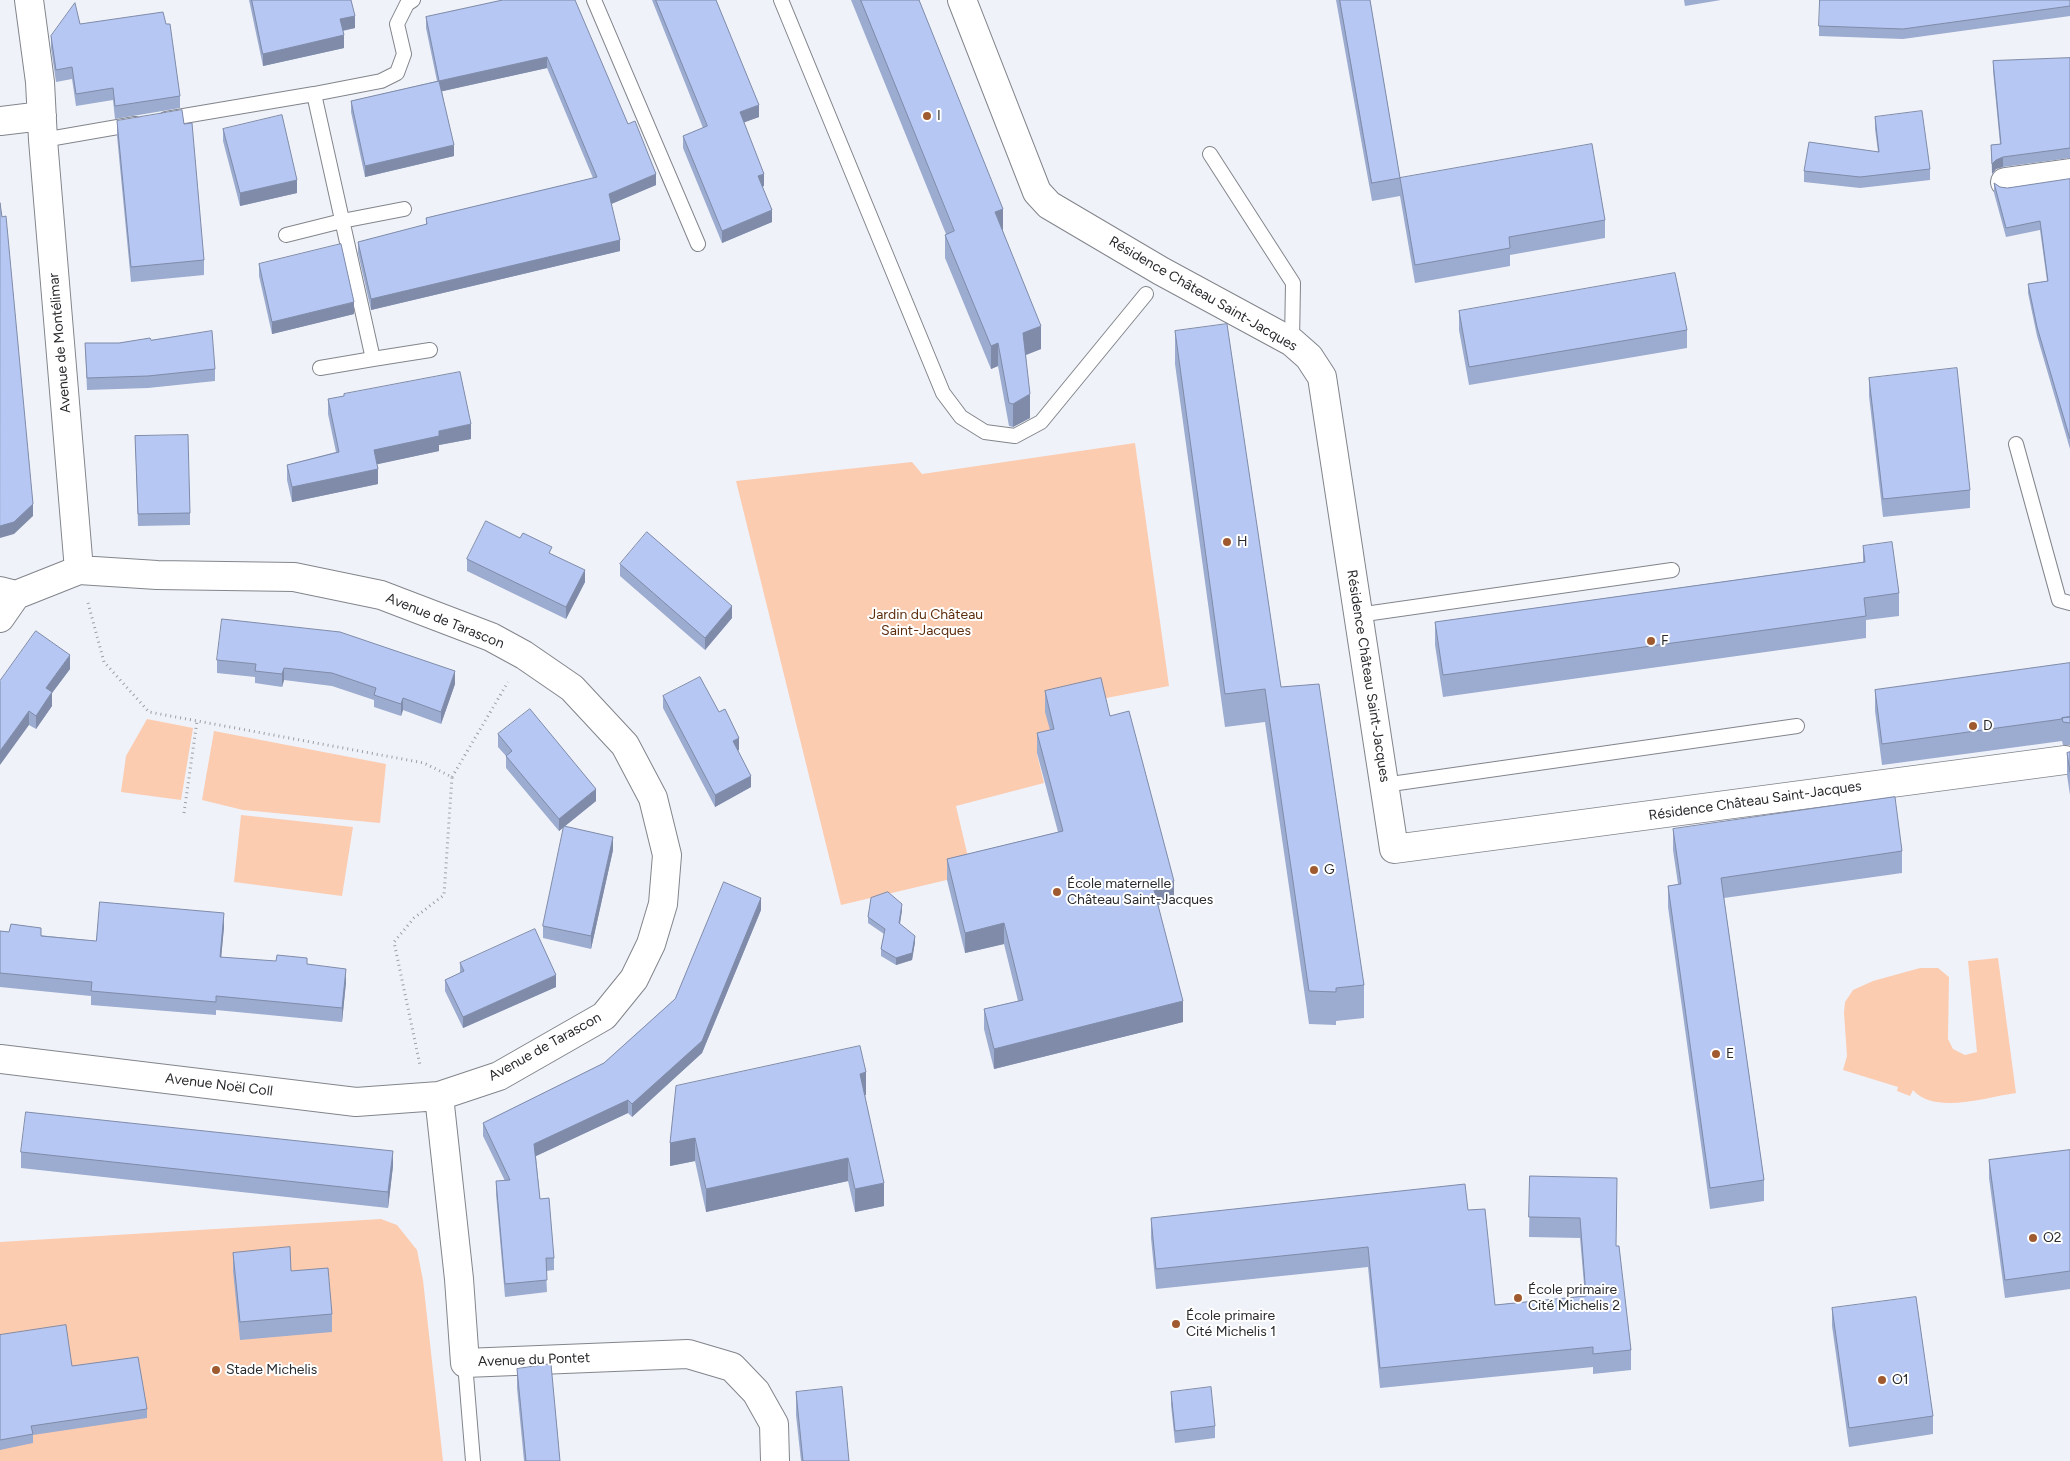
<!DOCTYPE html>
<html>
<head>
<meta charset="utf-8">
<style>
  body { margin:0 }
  canvas { display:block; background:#eff2f9 }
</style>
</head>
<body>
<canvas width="2070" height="1461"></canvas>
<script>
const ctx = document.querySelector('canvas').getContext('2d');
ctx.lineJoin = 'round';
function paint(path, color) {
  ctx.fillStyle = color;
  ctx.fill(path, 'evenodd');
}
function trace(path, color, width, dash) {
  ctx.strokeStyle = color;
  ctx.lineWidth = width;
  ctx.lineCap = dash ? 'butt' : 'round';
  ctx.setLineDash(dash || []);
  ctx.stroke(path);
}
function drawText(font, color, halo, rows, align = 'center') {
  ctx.font = font + ' Figtree,sans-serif';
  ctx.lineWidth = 4;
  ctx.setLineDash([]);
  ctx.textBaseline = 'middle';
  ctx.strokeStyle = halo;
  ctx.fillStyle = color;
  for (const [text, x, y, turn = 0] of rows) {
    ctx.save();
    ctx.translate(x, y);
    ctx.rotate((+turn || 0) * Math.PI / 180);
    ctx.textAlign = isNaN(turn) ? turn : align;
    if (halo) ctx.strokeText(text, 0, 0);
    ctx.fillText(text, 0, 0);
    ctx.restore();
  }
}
paint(new Path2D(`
  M 1135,443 L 1169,686 L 1101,699 L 1054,749 L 1037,754 L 1044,783 L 956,806 L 972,874 L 841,905 L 736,481 L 912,462 L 922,474 Z
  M 147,719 L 193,728 L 181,800 L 121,792 L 126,756 Z
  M 214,731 L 386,764 L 380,823 L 243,810 L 202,800 Z
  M 241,815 L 353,827 L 342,896 L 234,882 Z
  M 1998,958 L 2016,1093 C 1986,1097 1935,1115 1913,1090 L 1910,1096 L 1897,1091 L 1898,1087 L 1843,1070 L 1847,1056 L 1844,1013 L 1845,1002 L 1853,990 L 1873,981 L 1920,968 L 1938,968 L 1949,977 L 1948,1039 L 1953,1049 L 1965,1055 L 1977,1052 L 1968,961 Z
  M 381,1219 L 397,1225 L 417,1250 L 423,1280 L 443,1461 L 0,1461 L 0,1242 Z`), '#fcccb1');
const service = new Path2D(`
  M 594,0 L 698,244
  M 781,0 L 943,393 L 961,417 L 985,432 L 1015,436 L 1041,422 L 1146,294
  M 314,94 L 373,359 L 430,350
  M 166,119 L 314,94 L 381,81 L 397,73 L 404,54 L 397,24 L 407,4 L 413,0
  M 43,140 L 135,124
  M 1210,154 L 1293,283 L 1292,342
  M 286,235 L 342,221 L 404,209
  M 320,368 L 373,359
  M 2016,444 L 2059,600 L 2070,603
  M 1358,615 L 1672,570
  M 1384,785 L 1797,726
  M 465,1363 L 473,1461`);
const minor = new Path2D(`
  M 29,0 L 40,82 L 43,140 L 79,570
  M 962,0 L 1037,192 L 1049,205 L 1161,271 L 1292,342 L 1309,357 L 1322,377 L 1394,849 L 2065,760
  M 0,121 L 42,116
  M 2005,182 L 2070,173
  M 0,591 L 16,595 L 79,570 L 157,575 L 294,577 L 381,595 L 491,637 L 524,655 L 572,688 L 625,745 L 653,798 L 667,855 L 663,904 L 651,944 L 634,979 L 604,1016 L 499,1076 L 439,1096 L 356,1102 L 0,1059
  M 0,618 L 16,595
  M 439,1096 L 459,1279 L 465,1363 L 688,1354 L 732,1367 L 756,1392 L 774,1424 L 775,1461`);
trace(service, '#82858b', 16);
trace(minor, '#82858b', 30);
trace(new Path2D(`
  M 88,603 L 104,662 L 149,712 L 424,763 L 452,777 L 444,895 L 414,918 L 394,942 L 420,1065
  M 452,777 L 508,682
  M 184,813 L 197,721`), '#9d9fa4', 3, [1, 4]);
trace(service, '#fff', 14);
trace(minor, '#fff', 28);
paint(new Path2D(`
  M 249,0 L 351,0 L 355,28 L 343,31 L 344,48 L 263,66 Z
  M 503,0 L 628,124 L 656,185 L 611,204 L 620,251 L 371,310 L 358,253 L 358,242 L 426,225 L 426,218 L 593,178 L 547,68 L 442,91 L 454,156 L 365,177 L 351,112 L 351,101 L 437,81 L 426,28 L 426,17 Z
  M 652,0 L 716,0 L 759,117 L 744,122 L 764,186 L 762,187 L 772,222 L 722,243 L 683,148 L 683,136 L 703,128 Z
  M 851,0 L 919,0 L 1003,231 L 1041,349 L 1026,355 L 1030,418 L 1013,427 L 1009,426 L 998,366 L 991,369 L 945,258 L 945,235 L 946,234 Z
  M 1336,0 L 1370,0 L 1400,178 L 1605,220 L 1605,238 L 1510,255 L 1510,266 L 1415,283 L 1400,196 L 1372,201 Z
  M 1684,0 L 1721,0 L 1685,6 Z
  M 2070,0 L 2070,16 L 1903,39 L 1819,36 L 1819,26 Z
  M 80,24 L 180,96 L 180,108 L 115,119 L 113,100 L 76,106 L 72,79 L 56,82 L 51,48 L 51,36 Z
  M 2070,58 L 2070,158 L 2003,167 L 1996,169 L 1992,174 L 1991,145 L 2000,144 L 1993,71 L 1993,61 Z
  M 1875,117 L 1930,169 L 1930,180 L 1860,188 L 1804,182 L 1804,171 L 1878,152 L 1875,129 Z
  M 117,121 L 204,260 L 204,275 L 131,282 L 117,136 Z
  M 223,129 L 297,193 L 240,206 L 223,141 Z
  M 2070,179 L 2070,449 L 2037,336 L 2028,293 L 2028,284 L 2047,281 L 2040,230 L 2006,237 L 1994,193 L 1994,183 L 2000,187 L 2007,188 Z
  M 259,264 L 354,314 L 272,334 L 259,276 Z
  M 1459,311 L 1687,330 L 1687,348 L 1469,385 L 1459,330 Z
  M 1175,331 L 1281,687 L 1364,985 L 1364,1018 L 1336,1021 L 1336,1025 L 1309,1024 L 1265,722 L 1225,727 L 1175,364 Z
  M 151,340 L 215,369 L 215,381 L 148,388 L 87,390 L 85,343 L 119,343 Z
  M 1869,378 L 1970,490 L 1970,508 L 1883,517 L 1869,396 Z
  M 328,399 L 471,439 L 439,445 L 439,451 L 377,464 L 378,484 L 292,502 L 287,480 L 287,465 L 336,452 L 328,414 Z
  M 135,436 L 190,513 L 190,525 L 138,526 Z
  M 1863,546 L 1899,593 L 1899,616 L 1866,620 L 1866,638 L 1443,697 L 1435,645 L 1435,622 L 1863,562 Z
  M 552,554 L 585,582 L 566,619 L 467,571 L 467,559 Z
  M 620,564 L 732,618 L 705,650 L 620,576 Z
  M 217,660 L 455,684 L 441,724 L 403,710 L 401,716 L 374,707 L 374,700 L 332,686 L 284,680 L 282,687 L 255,683 L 255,677 L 217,673 Z
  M 2070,663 L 2070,745 L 2063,745 L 2062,741 L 1882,765 L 1875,711 L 1875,690 Z
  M 70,669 L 52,693 L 52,706 L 36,729 L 29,725 L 0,681 Z
  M 1045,691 L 1110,716 L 1174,901 L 1158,905 L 1183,1022 L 994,1069 L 984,1029 L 984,1009 L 1018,1001 L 1004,944 L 965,953 L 947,880 L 947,859 L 1058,832 L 1037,753 L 1037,733 L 1050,730 L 1045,712 Z
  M 663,696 L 719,712 L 739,750 L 738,750 L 751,787 L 715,807 L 663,708 Z
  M 498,734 L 596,801 L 565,826 L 613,850 L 591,949 L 543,938 L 543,926 L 564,827 L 559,831 L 506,768 L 506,756 L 498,747 Z
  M 2070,752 L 2070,795 L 2067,775 L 2067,753 Z
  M 1673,829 L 1902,851 L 1902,873 L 1724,898 L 1764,1180 L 1764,1201 L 1710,1209 L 1668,907 L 1668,886 L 1678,884 L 1673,850 Z
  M 761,910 L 702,1053 L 632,1117 L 628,1113 L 536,1156 L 540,1199 L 554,1258 L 554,1270 L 546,1271 L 547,1292 L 505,1297 L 496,1194 L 496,1181 L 505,1181 L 483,1136 L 483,1123 L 604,1063 L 675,999 Z
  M 902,910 L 900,924 L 915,942 L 912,960 L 896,965 L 881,956 L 881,949 L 884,934 L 868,923 L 868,917 Z
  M 224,927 L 221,957 L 307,964 L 346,982 L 342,1022 L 216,1010 L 216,1015 L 91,1005 L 91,996 L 0,987 L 0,931 L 96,941 Z
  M 460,963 L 556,987 L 463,1028 L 445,991 L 445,980 L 460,973 Z
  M 865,1095 L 884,1206 L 855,1212 L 848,1181 L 706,1212 L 695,1161 L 670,1166 L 670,1143 L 866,1095 Z
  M 2070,1150 L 2070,1289 L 2005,1298 L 1989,1178 L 1989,1160 Z
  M 21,1152 L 393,1166 L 388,1208 L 21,1168 Z
  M 1530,1176 L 1616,1246 L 1631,1350 L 1631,1370 L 1593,1374 L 1593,1367 L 1380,1388 L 1368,1267 L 1156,1289 L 1151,1238 L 1151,1218 L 1468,1210 L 1495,1305 L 1585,1296 L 1580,1238 L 1529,1237 Z
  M 233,1253 L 291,1271 L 332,1314 L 332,1332 L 240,1340 L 233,1271 Z
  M 1832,1308 L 1933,1416 L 1933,1434 L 1849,1447 L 1832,1326 Z
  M 0,1335 L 72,1366 L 147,1409 L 147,1418 L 33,1435 L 33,1443 L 0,1450 Z
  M 517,1369 L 560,1461 L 524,1461 L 517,1388 Z
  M 796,1392 L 849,1461 L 801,1461 L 796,1415 Z
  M 1171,1392 L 1215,1426 L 1215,1438 L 1175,1443 L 1171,1405 Z`), '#9cabd0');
paint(new Path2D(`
  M 355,16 L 355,28 L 340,31 L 340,19 Z
  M 344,35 L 344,48 L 263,66 L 263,54 Z
  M 547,57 L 547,68 L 439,92 L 439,81 Z
  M 759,105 L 759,117 L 740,124 L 740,112 Z
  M 454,145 L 454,156 L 365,177 L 365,166 Z
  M 2003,157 L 2003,167 L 1996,169 L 1992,174 L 1992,164 L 1996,160 Z
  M 656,174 L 656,185 L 609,205 L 609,194 Z
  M 764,174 L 764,186 L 758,188 L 758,176 Z
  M 297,180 L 297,193 L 240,206 L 240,193 Z
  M 1003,209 L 1003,232 L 995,212 Z
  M 772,210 L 772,222 L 722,243 L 722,231 Z
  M 620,240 L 620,251 L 371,310 L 371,299 Z
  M 354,302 L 354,314 L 272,334 L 272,322 Z
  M 1041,326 L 1041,349 L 1023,356 L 1023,333 Z
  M 998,343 L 998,366 L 991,369 L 991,346 Z
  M 1030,394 L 1030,418 L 1013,427 L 1013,404 Z
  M 471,424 L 471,439 L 439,445 L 439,451 L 374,465 L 374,450 L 439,431 Z
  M 378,469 L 378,484 L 292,502 L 292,487 Z
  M 33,504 L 33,516 L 14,534 L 0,538 L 0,526 Z
  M 585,570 L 585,582 L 566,619 L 566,607 Z
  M 732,606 L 732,618 L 705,650 L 705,638 Z
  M 70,655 L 70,669 L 52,693 L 52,706 L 36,729 L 36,716 L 46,688 Z
  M 284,668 L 284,680 L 282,687 L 282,674 Z
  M 455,671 L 455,684 L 441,724 L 441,712 Z
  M 403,698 L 403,710 L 401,716 L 401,704 Z
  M 29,711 L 29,725 L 0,765 L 0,751 Z
  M 739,738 L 739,750 L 733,752 L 733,741 Z
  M 751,776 L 751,787 L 715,807 L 715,795 Z
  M 596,789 L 596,801 L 559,831 L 559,819 Z
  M 613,837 L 613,850 L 591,949 L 591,936 Z
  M 1174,881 L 1174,901 L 1153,906 L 1153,886 Z
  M 761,898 L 761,910 L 702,1053 L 632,1117 L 632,1104 Z
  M 902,904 L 902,910 L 899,929 L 899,923 Z
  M 224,913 L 224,927 L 220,971 L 220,957 Z
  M 1004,923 L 1004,944 L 965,953 L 965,933 Z
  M 915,936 L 915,942 L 912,960 L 896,965 L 896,958 Z
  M 346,969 L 346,982 L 342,1022 L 342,1008 Z
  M 556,975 L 556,987 L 463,1028 L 463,1017 Z
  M 1183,1001 L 1183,1022 L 994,1069 L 994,1049 Z
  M 866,1072 L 866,1095 L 860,1096 L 860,1074 Z
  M 628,1100 L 628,1113 L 534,1157 L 534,1144 Z
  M 695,1138 L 695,1161 L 670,1166 L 670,1143 Z
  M 393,1151 L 393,1166 L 388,1208 L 388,1192 Z
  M 848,1158 L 848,1181 L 706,1212 L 706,1189 Z
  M 884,1183 L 884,1206 L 855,1212 L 855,1189 Z`), '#7f8ba9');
const building = new Path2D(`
  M 252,0 L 351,0 L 355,16 L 340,19 L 344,35 L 263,54 Z
  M 503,0 L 575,0 L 628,124 L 635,121 L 656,174 L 609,194 L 620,240 L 371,299 L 358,242 L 427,224 L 426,218 L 597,177 L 547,57 L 439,81 L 454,145 L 365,166 L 351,101 L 439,81 L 426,17 Z
  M 656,0 L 716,0 L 759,105 L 740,112 L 764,174 L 758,176 L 772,210 L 722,231 L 683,136 L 707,126 Z
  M 861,0 L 919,0 L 1003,209 L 995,212 L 1041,326 L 1023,333 L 1030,394 L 1013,404 L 1009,403 L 998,343 L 991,346 L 945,235 L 954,231 Z
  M 1340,0 L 1370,0 L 1400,178 L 1372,183 Z
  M 1820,0 L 2070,0 L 2070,6 L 1903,29 L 1819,26 Z
  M 75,3 L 80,24 L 163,12 L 166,24 L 170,24 L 180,96 L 115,106 L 113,88 L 76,94 L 72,67 L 56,70 L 51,36 Z
  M 2070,58 L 2070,148 L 2003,157 L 1996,160 L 1992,164 L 1991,145 L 2001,144 L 1993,61 Z
  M 182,110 L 184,124 L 192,123 L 204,260 L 131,267 L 117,121 Z
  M 1922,111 L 1930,169 L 1860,177 L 1804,171 L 1809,142 L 1879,152 L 1875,117 Z
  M 282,115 L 297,180 L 240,193 L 223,129 Z
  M 1592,144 L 1605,220 L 1509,237 L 1510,248 L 1415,265 L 1400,178 Z
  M 2070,179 L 2070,439 L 2037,327 L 2028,284 L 2048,281 L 2040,221 L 2006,228 L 1994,183 L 2000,187 L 2007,188 Z
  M 0,203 L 2,217 L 6,216 L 33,504 L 14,522 L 0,526 Z
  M 341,244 L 354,302 L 272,322 L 259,264 Z
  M 1675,273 L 1687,330 L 1469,367 L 1459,311 Z
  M 1227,324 L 1281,687 L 1319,684 L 1364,985 L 1336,988 L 1336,992 L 1309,991 L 1265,689 L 1225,694 L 1175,331 Z
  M 212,331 L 215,369 L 148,376 L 87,378 L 85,343 L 119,343 L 150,338 L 151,340 Z
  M 1957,368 L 1970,490 L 1883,499 L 1869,378 Z
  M 460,372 L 471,424 L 439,431 L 439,436 L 374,450 L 378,469 L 292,487 L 287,465 L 339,452 L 328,399 L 344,396 L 344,394 Z
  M 188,435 L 190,513 L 138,514 L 135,436 Z
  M 486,521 L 520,538 L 523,533 L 552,547 L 549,553 L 585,570 L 566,607 L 467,559 Z
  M 647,532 L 732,606 L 705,638 L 620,564 Z
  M 1892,542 L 1899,593 L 1864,598 L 1866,616 L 1443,675 L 1435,622 L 1865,562 L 1863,546 Z
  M 222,619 L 340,632 L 455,671 L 441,712 L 403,698 L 401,704 L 374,695 L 376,688 L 332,673 L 284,668 L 282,674 L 255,671 L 256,664 L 217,660 Z
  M 36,631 L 70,655 L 46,688 L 52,692 L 36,716 L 29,711 L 0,751 L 0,681 Z
  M 2070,663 L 2070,717 L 2062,718 L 2062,719 L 1882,744 L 1875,690 Z
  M 700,677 L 719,712 L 725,709 L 739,738 L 733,741 L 751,776 L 715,795 L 663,696 Z
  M 1101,678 L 1110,716 L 1129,711 L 1174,881 L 1153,886 L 1183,1001 L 994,1049 L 984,1009 L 1023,1000 L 1004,923 L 965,933 L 947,859 L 1063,831 L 1037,733 L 1054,729 L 1045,691 Z
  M 530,709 L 596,789 L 559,819 L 506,756 L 512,751 L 498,734 Z
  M 2070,717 L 2070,723 L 2063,722 L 2062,718 Z
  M 2070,752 L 2070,772 L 2067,753 Z
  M 1895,797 L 1902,851 L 1721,878 L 1764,1180 L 1710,1188 L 1668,886 L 1681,884 L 1673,829 Z
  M 564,826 L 613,837 L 591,936 L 543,926 Z
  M 724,882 L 761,898 L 702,1041 L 632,1104 L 628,1100 L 534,1144 L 540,1199 L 549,1198 L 554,1258 L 546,1258 L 547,1280 L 505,1284 L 496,1181 L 510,1180 L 483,1123 L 604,1063 L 675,999 Z
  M 888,892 L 902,904 L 899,923 L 915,936 L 912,953 L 896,958 L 881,949 L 885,929 L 868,917 L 871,898 Z
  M 100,902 L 224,913 L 220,957 L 276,961 L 277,955 L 307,958 L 307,964 L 346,969 L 342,1008 L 216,996 L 216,1002 L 91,991 L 92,982 L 0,973 L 0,931 L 9,932 L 11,924 L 41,928 L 41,936 L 96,941 Z
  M 535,929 L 556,975 L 463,1017 L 445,980 L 464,971 L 460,963 Z
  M 860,1046 L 866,1072 L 860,1074 L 884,1183 L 855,1189 L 848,1158 L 706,1189 L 695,1138 L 670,1143 L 676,1086 Z
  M 26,1112 L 393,1151 L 388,1192 L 21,1152 Z
  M 2070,1150 L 2070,1271 L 2005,1280 L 1989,1160 Z
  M 1530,1176 L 1617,1178 L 1616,1246 L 1619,1246 L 1631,1350 L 1593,1354 L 1593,1347 L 1380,1368 L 1368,1247 L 1156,1269 L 1151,1218 L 1465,1184 L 1468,1210 L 1485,1209 L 1495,1305 L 1586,1296 L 1580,1218 L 1529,1217 Z
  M 290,1247 L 291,1271 L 328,1268 L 332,1314 L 240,1322 L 233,1253 Z
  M 1916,1297 L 1933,1416 L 1849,1428 L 1832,1308 Z
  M 66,1325 L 72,1366 L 138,1357 L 147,1409 L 31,1426 L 33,1434 L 0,1440 L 0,1335 Z
  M 551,1364 L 560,1461 L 526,1461 L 517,1369 Z
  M 842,1387 L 849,1461 L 803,1461 L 796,1392 Z
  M 1211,1387 L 1215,1426 L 1175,1431 L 1171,1392 Z`);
paint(building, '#b5c7f2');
trace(building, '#7f8ba9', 1);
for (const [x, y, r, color] of [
  [927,116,5,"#a05a2f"],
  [1227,542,5,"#a05a2f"],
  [1651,641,5,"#a05a2f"],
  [1973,726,5,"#a05a2f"],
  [1314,870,5,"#a05a2f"],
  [1057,892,5,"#a05a2f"],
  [1716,1054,5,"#a05a2f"],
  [2033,1238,5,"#a05a2f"],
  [1518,1298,5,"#a05a2f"],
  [1176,1324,5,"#a05a2f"],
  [216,1370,5,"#a05a2f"],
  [1882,1380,5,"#a05a2f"]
]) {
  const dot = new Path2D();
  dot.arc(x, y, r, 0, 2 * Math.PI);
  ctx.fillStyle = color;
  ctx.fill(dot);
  trace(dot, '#fff', 2);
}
drawText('14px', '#292a2c', '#fff', [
  ["I",937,116],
  ["H",1237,542],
  ["F",1661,641],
  ["D",1983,726],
  ["G",1324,870],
  ["École maternelle",1067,884],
  ["Château Saint-Jacques",1067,900],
  ["E",1726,1054],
  ["O2",2043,1238],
  ["École primaire",1528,1290],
  ["Cité Michelis 2",1528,1306],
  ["École primaire",1186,1316],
  ["Cité Michelis 1",1186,1332],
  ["Stade Michelis",226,1370],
  ["O1",1892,1380]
], 'left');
drawText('14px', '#292a2c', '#fff', [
  ["Résidence Château Saint-Jacques",1203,294,30],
  ["Avenue de Montélimar",60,343,-95],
  ["Avenue de Tarascon",445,621,22],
  ["Résidence Château Saint-Jacques",1368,676,81],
  ["Résidence Château Saint-Jacques",1755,801,-8],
  ["Avenue de Tarascon",545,1047,-29],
  ["Avenue Noël Coll",219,1085,7],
  ["Avenue du Pontet",534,1360,-2]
]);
drawText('14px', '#5d2e0e', '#fff', [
  ["Jardin du Château",926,615],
  ["Saint-Jacques",926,631]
]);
</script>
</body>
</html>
